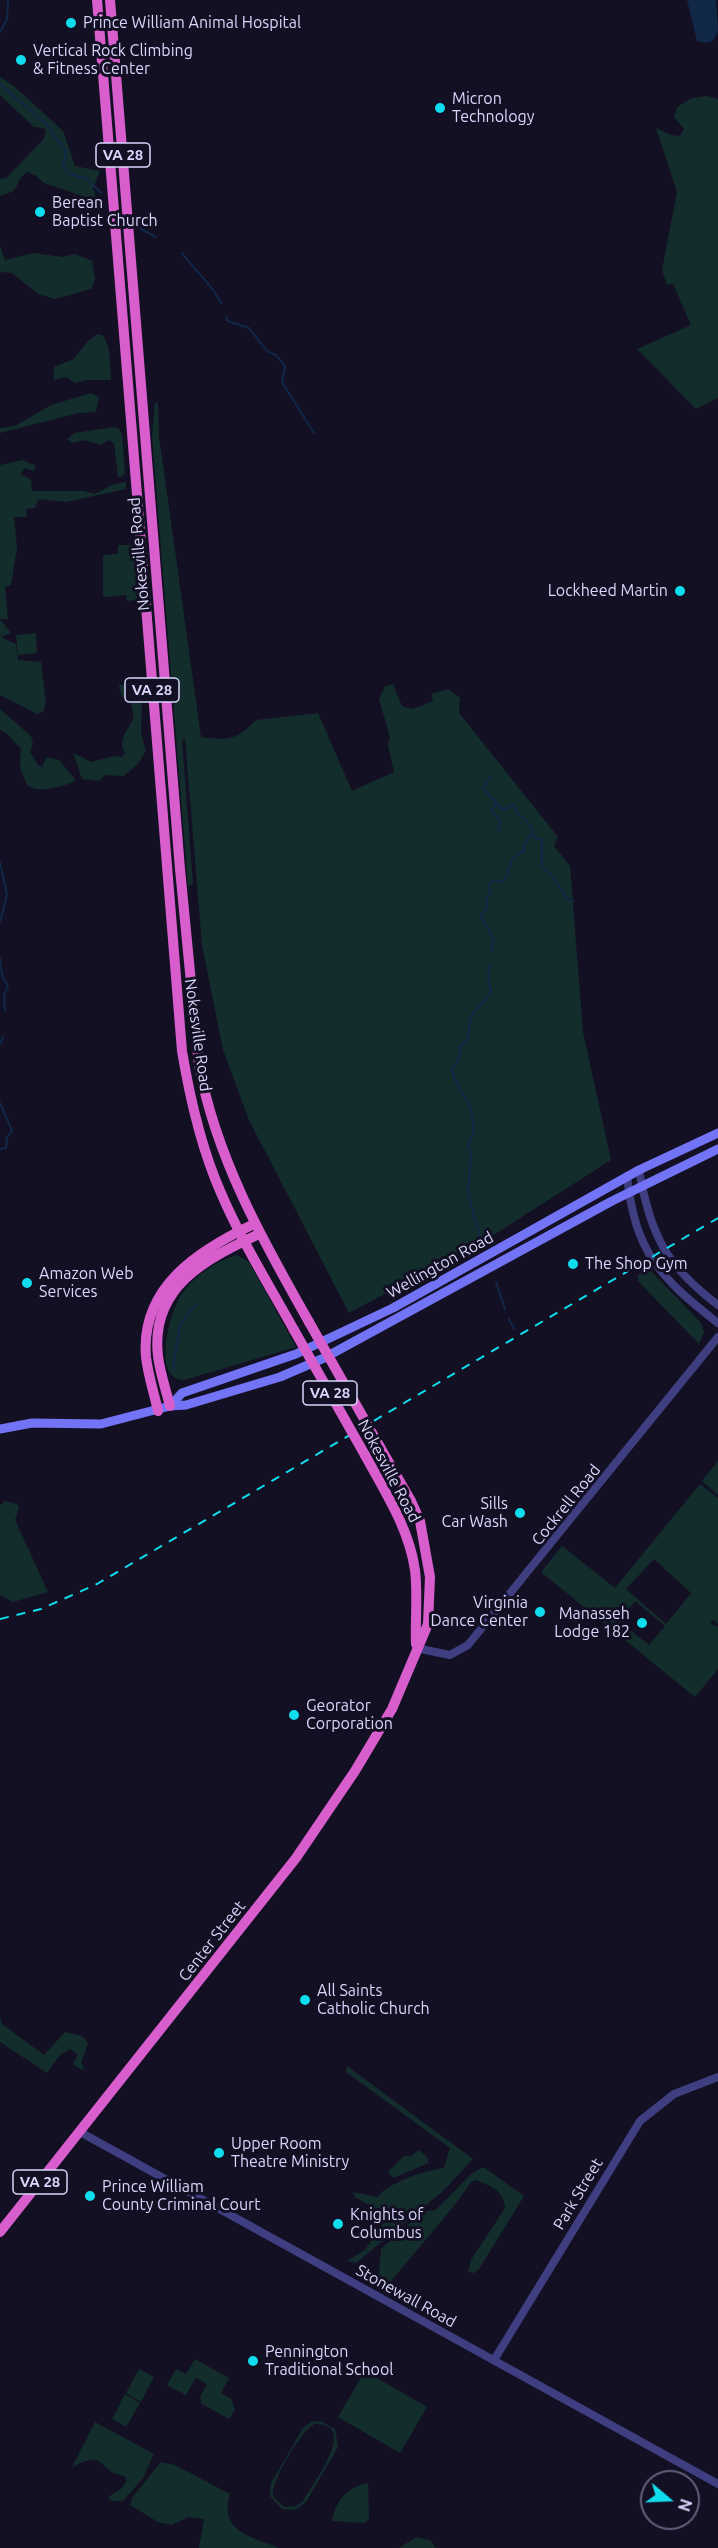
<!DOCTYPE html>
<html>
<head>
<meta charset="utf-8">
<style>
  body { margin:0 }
  #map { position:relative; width:718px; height:2548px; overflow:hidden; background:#131024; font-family:Ubuntu,sans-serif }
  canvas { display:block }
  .north { position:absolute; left:640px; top:2470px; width:60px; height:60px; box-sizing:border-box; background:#131024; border:2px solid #625f7a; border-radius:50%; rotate:109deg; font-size:16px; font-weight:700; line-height:24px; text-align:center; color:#d9d6fc }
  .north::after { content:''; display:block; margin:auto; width:21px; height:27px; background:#0fddee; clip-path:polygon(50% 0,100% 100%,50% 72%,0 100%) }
</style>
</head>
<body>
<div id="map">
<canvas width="718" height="2548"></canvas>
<div class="north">N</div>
</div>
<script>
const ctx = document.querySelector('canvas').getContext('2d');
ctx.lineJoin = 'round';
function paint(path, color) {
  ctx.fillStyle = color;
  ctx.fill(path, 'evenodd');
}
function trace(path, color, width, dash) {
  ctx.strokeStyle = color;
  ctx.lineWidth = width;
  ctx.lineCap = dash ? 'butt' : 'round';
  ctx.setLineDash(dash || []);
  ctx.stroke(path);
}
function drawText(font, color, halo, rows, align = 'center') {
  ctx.font = font + ' Ubuntu,sans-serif';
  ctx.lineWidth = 6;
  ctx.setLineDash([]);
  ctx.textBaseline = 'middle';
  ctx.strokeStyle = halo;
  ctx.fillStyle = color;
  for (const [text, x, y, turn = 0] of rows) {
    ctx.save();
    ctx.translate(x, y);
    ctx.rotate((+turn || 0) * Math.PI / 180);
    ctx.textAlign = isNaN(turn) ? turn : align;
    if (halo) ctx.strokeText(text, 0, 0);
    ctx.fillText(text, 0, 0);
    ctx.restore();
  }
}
paint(new Path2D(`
  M 0,77 L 14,86 L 63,131 L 75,166 L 100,171 L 93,188 L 97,201 L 44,183 L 35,175 L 27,172 L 21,177 L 14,191 L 0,196 L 0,179 L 6,178 L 43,140 L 46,133 L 44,128 L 34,127 L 0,95 Z
  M 706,96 L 718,99 L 718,398 L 696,409 L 637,349 L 691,325 L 673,284 L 667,285 L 662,270 L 677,192 L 656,128 L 671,135 L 680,136 L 684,129 L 674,117 L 677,107 L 692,98 Z
  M 0,246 L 5,260 L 33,253 L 63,257 L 75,254 L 92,261 L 95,279 L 91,289 L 55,299 L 38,294 L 12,273 L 0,272 Z
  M 98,334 L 104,336 L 109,349 L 111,380 L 87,380 L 75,383 L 66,377 L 54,380 L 54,367 L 74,359 L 88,341 Z
  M 91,393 L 99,397 L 96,412 L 79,413 L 0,433 L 0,428 L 15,426 L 51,405 Z
  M 155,402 L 158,404 L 159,436 L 201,737 C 228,741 237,740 256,720 L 318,713 L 352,791 L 394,772 L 388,745 L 390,737 L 379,699 L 385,686 L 393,684 L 402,706 L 413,709 L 433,701 L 431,694 L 448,689 L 460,698 L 459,713 L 558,837 L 554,846 L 570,866 L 583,1032 L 611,1160 L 492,1236 L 349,1313 L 249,1120 L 223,1050 L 202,945 L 185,739 L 182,740 L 193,884 L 188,886 L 152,436 Z
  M 113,427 L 118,428 L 122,434 L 125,473 L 121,477 L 118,477 L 114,443 L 109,440 L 101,445 L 83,440 L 72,443 L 67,439 L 75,433 Z
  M 23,460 L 36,466 L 33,471 L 25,468 L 21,474 L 31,480 L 32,491 L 84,491 L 95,494 L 114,484 L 126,482 L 126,489 L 66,502 L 38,499 L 35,508 L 26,509 L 27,517 L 14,517 L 17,548 L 11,585 L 5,587 L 8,619 L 0,619 L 11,633 L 1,637 L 16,644 L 18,660 L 41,662 L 46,703 L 43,712 L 37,714 L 0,695 L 0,465 Z
  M 118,545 L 134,545 L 138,600 L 127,601 L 126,595 L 103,597 L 103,555 L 118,554 Z
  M 36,633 L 37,653 L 18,655 L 16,635 Z
  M 142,682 L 143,695 L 122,697 L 119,685 Z
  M 142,702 L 141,732 L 146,751 L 137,765 L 124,776 L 105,775 L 99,781 L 82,779 L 73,753 L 92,762 L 113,756 L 122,757 L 125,753 C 116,738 132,726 133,718 C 134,714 132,707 131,703 Z
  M 0,709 L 31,736 L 33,744 L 30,752 L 38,765 L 42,767 L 47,757 L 59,760 L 76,780 C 65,787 37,794 27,785 L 20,767 L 21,748 C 12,742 11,734 0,730 Z
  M 237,1255 L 249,1262 L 296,1347 L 184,1380 C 151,1380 170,1312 181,1295 C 193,1277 216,1261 237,1255 Z
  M 648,1268 L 701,1323 L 704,1332 L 699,1344 L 638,1281 L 638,1275 Z
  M 718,1461 L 718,1495 L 702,1481 Z
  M 700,1484 L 718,1498 L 718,1624 L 713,1620 L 710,1623 L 718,1627 L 718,1669 L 695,1697 L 541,1572 L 562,1546 L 615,1588 ZM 654,1559 L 691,1593 L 666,1624 L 626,1589 ZM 635,1601 L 665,1626 L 649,1645 L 619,1621 Z
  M 5,1501 L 17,1504 L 19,1508 L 15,1520 L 48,1592 L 13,1602 L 0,1595 L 0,1505 Z
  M 0,2017 L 2,2024 L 44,2055 L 65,2032 L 82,2036 L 88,2043 L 81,2063 L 84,2068 L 82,2070 L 73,2064 L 78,2055 L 70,2049 L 59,2056 L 47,2073 L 0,2042 Z
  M 347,2066 L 473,2159 L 444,2190 L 356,2263 L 347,2261 L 365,2250 L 384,2222 L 378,2218 L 376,2209 L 355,2197 L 353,2192 L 378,2197 C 386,2183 427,2170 444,2168 L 450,2148 L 346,2072 Z
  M 419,2150 L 428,2158 L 428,2163 L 394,2178 L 388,2172 L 404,2156 L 411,2156 Z
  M 481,2168 L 485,2168 L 524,2196 L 479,2269 L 474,2273 L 468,2272 L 471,2260 L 505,2208 C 504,2190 490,2186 476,2180 L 471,2182 L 454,2206 L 386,2287 L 378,2284 L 381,2249 L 417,2217 L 427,2211 L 436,2210 L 470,2175 Z
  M 195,2359 L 229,2378 L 221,2393 L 231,2399 L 235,2410 L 229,2419 L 202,2404 L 200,2397 L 207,2384 L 196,2378 L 186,2395 L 167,2385 L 176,2369 L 186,2374 Z
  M 139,2369 L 154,2377 L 141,2402 L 126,2393 Z
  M 365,2371 L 427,2407 L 400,2453 L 338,2417 Z
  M 125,2394 L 140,2403 L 126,2427 L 112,2419 Z
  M 320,2421 L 335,2429 L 338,2447 L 306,2502 L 295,2510 L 282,2509 L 270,2496 L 271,2483 L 303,2428 L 311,2422 ZM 315,2424 C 360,2423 312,2485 303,2501 L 296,2506 L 284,2507 L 273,2496 C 271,2481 302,2429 315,2424 Z
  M 95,2422 L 154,2454 L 143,2478 L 123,2501 L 111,2501 L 108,2497 L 121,2489 L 127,2481 L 125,2476 C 95,2472 109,2448 72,2467 Z
  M 161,2462 L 175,2465 L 230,2494 C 218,2533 254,2537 279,2548 L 199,2548 L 204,2519 L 188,2517 L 172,2525 L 158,2522 L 130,2505 L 132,2498 Z
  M 368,2483 L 369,2519 L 364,2523 L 332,2521 C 335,2501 348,2487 368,2483 Z
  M 416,2537 L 430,2540 L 436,2548 L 399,2548 Z`), '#132d2c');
paint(new Path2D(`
  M 687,0 L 716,0 L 718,31 L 713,41 L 704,43 L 697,41 Z`), '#112747');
trace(new Path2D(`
  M 0,32 L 7,19 L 8,0
  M 0,84 L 46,124 L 66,152 L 63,165 L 67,173 L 87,179 L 101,193
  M 139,228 L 156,237
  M 182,253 C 194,270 212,284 221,303
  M 226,317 L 228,321 L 249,328 L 267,351 L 276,355 L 285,366 L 282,382 L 314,433
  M 490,777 L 483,788 L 503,810 L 514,804 L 516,811 L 532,827 L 532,835
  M 497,805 L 494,806 L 492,812 L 500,820 L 499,833
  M 0,862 L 7,895 L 0,922
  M 492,952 L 493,938 L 481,916 L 487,908 L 486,898 L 492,892 L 488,886 L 492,882 L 505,880 L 513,858 L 525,850 L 524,845 L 530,835 L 542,840 L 542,868 L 550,873 L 568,899 L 574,901
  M 0,958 L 2,976 L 8,986 L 4,995 L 5,1011
  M 0,1044 L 3,1037
  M 0,1103 L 12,1131 L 7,1137 L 6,1148 L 0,1149
  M 482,1244 L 468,1193 L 471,1155 L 468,1145 L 474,1133 L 471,1108 L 454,1078 L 452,1069 L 458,1061 L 461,1045 L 467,1040 L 471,1016 L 491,992 L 488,977 L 489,966
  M 496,1282 L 505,1309
  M 509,1319 L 514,1329
  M 173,1369 L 180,1325 L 196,1304`), '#112747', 2);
trace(new Path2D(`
  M 639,1170 C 650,1234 666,1266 718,1305
  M 627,1176 C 635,1252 660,1278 718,1323
  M 416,1648 L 450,1655 L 468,1645 L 718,1337
  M 80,2132 L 718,2484
  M 494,2360 L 640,2121 L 674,2094 L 718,2077`), '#3f3e80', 8);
trace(new Path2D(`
  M 170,1406 L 182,1393 L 296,1354 L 393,1308 L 639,1170 L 718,1133
  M 0,1429 L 32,1423 L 101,1424 L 170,1406 L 186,1405 L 280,1377 L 324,1358 L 612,1201 L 718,1149`), '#7373f6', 9);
trace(new Path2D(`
  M 97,0 L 182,1051 C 190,1099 201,1148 221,1193 C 241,1240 269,1285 294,1330
  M 110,0 L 180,869 L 199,1065 C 216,1158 263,1241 309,1322
  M 170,1406 C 166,1390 160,1373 158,1356 C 150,1287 206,1259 259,1234
  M 158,1411 C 154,1393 148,1375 146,1357 C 140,1287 199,1250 254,1224
  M 365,1455 C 385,1492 409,1528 415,1570 C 418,1595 415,1620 416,1644
  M 0,2232 L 296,1858 L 355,1771 L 392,1709 L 428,1624 L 430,1577 L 420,1521 L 411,1501 L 380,1447`), '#d85ece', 10);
trace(new Path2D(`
  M 0,1619 L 41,1609 L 97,1584 L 718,1218`), '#0fddee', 2, [9, 8]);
trace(new Path2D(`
  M 309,1322 L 380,1447
  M 294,1330 L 365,1455`), '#d85ece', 10);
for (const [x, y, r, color] of [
  [71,23,6,"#0fddee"],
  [21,60,6,"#0fddee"],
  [440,108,6,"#0fddee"],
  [40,212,6,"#0fddee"],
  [680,591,6,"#0fddee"],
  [573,1264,6,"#0fddee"],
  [27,1283,6,"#0fddee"],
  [520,1513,6,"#0fddee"],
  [540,1612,6,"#0fddee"],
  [642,1623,6,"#0fddee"],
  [294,1715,6,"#0fddee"],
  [305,2000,6,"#0fddee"],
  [219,2153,6,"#0fddee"],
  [90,2196,6,"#0fddee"],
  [338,2224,6,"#0fddee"],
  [253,2361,6,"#0fddee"]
]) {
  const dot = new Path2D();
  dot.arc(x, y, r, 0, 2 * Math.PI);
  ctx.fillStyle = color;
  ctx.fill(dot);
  trace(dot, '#131024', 2);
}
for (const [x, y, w] of [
  [123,155,54],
  [152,690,54],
  [330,1393,54],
  [40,2182,54]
]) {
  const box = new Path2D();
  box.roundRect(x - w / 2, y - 12, w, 24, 4.5);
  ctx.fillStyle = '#131024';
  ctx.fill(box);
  trace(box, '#d9d6fc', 1.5);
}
drawText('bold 15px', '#d9d6fc', null, [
  ["VA 28",123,155],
  ["VA 28",152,690],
  ["VA 28",330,1393],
  ["VA 28",40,2182]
]);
drawText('16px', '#d9d6fc', '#131024', [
  ["Prince William Animal Hospital",83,23],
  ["Vertical Rock Climbing",33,51],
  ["& Fitness Center",33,69],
  ["Micron",452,99],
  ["Technology",452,117],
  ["Berean",52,203],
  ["Baptist Church",52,221],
  ["Lockheed Martin",668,591,"right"],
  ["The Shop Gym",585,1264],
  ["Amazon Web",39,1274],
  ["Services",39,1292],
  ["Sills",508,1504,"right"],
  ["Car Wash",508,1522,"right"],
  ["Virginia",528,1603,"right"],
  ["Dance Center",528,1621,"right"],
  ["Manasseh",630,1614,"right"],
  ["Lodge 182",630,1632,"right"],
  ["Georator",306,1706],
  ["Corporation",306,1724],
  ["All Saints",317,1991],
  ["Catholic Church",317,2009],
  ["Upper Room",231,2144],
  ["Theatre Ministry",231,2162],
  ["Prince William",102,2187],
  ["County Criminal Court",102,2205],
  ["Knights of",350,2215],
  ["Columbus",350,2233],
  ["Pennington",265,2352],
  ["Traditional School",265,2370]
], 'left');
drawText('16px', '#d9d6fc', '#131024', [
  ["Nokesville Road",139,554,-95],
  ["Nokesville Road",198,1035,82],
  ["Wellington Road",440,1265,-29],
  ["Nokesville Road",389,1471,62],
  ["Cockrell Road",566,1505,-51],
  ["Center Street",212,1941,-52],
  ["Park Street",578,2194,-59],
  ["Stonewall Road",406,2296,29]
]);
</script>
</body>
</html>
